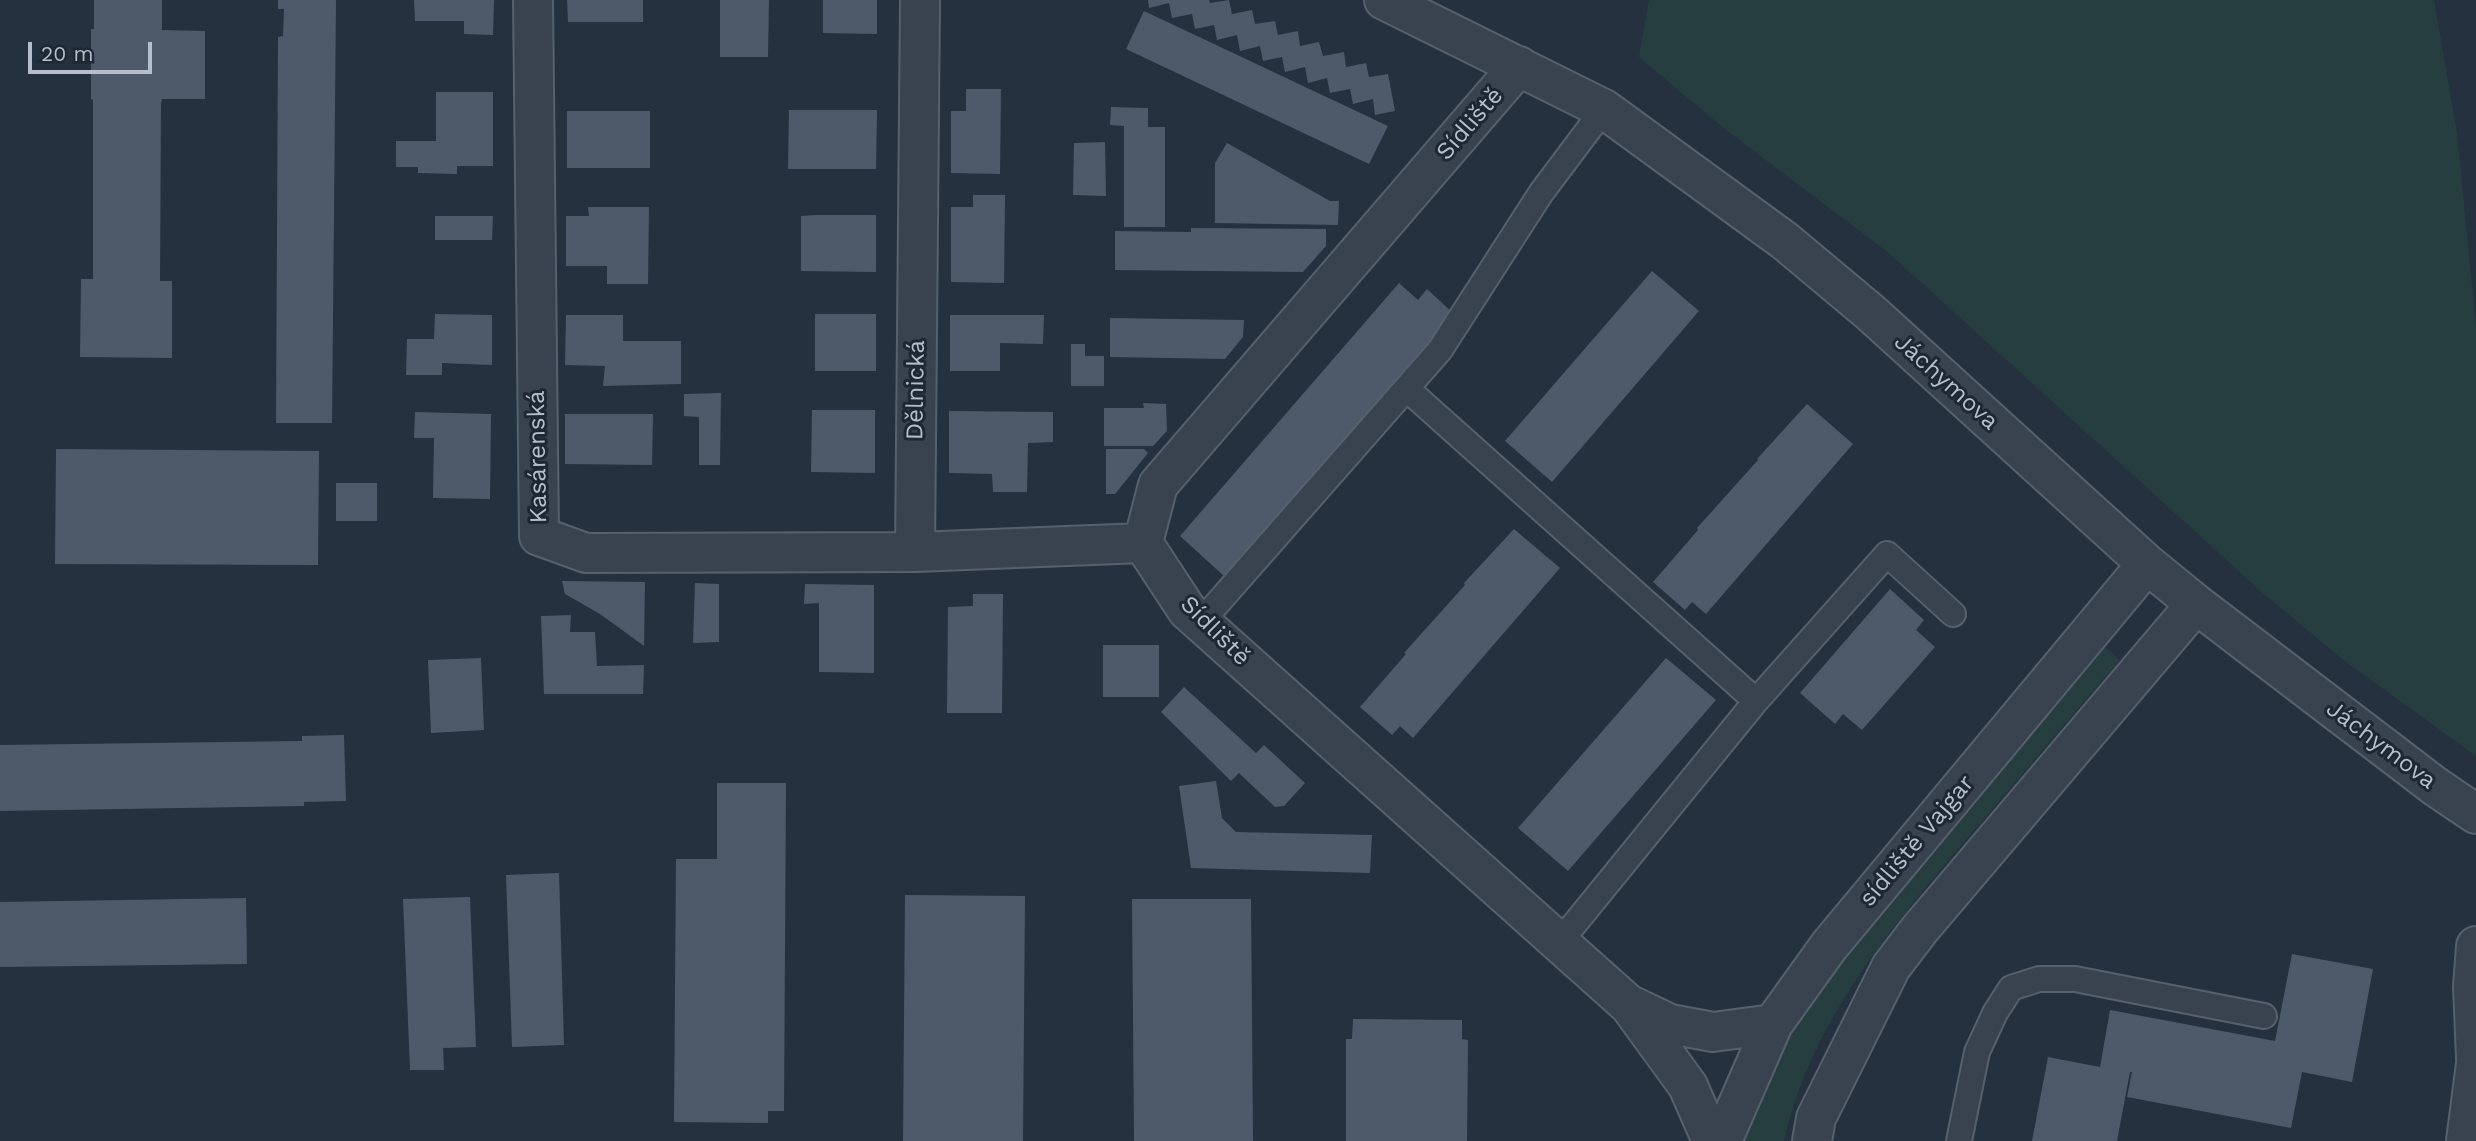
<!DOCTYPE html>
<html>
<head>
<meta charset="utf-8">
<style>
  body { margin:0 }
  #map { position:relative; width:2476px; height:1141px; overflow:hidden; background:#25313f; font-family:"Work Sans",sans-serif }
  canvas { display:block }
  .scale { position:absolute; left:28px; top:42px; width:124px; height:32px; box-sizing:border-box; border:4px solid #b5beca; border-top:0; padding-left:9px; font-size:21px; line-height:24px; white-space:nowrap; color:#b5beca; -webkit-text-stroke:5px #1e2834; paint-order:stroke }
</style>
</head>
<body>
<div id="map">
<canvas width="2476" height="1141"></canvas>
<div class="scale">20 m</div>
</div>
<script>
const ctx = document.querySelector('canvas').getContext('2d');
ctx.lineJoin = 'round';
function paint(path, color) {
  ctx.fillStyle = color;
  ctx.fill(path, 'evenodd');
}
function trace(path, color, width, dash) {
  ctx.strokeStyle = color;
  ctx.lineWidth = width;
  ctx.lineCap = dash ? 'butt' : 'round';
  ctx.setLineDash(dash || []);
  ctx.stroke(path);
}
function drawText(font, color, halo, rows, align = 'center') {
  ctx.font = font + ' "Work Sans",sans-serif';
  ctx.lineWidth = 6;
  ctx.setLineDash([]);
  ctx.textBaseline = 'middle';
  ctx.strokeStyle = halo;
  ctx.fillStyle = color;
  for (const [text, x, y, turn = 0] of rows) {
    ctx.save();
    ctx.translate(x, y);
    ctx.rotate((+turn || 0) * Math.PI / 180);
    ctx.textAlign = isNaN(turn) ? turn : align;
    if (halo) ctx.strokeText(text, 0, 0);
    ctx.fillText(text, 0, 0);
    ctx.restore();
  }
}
paint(new Path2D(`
  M 1649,0 L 2434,0 L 2457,133 L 2476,326 L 2476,756 L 2346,662 L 2264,594 L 1890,254 L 1721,126 L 1639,57 Z
  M 2105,647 L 2120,660 C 2072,715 2025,771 1978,826 C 1898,919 1812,1017 1784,1141 L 1743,1141 L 1801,1012 L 1816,991 L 1902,886 Z`), '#273e40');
paint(new Path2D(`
  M 94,0 L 162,0 L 162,30 L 205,31 L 205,99 L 162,99 L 161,104 L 160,281 L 172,281 L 172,358 L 80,357 L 81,279 L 93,279 L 93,100 L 91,99 L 91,29 L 94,29 Z
  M 278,0 L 336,0 L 332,423 L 276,423 L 278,37 L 283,36 L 284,9 L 278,9 Z
  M 414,0 L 494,0 L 493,35 L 464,34 L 464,21 L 415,21 Z
  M 567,0 L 643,0 L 643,22 L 568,22 Z
  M 720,0 L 769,0 L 768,57 L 720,57 Z
  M 823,0 L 877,0 L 877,34 L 823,33 Z
  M 1148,0 L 1209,0 L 1210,3 L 1229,0 L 1232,14 L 1252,10 L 1255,24 L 1275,21 L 1278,35 L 1298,31 L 1300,46 L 1319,42 L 1323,56 L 1344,52 L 1346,67 L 1366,63 L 1369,77 L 1388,74 L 1395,111 L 1375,115 L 1373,99 L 1353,104 L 1350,89 L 1330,93 L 1327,78 L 1308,83 L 1305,67 L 1285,72 L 1282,57 L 1263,61 L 1260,46 L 1240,51 L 1237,35 L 1217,40 L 1214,25 L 1195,29 L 1192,14 L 1172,18 L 1169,3 L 1149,8 Z
  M 1144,11 L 1388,126 L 1369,164 L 1126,49 Z
  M 966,89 L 1001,89 L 1000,174 L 951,173 L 951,111 L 966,111 Z
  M 436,92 L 493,92 L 493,166 L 457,166 L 457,174 L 418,173 L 418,167 L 396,167 L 396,141 L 436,141 Z
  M 1111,107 L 1148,108 L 1148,127 L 1165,127 L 1165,227 L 1124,227 L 1124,126 L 1110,125 Z
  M 789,110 L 877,110 L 876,169 L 788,169 Z
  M 567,111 L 650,111 L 650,168 L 567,168 Z
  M 1105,142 L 1106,196 L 1073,195 L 1074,143 Z
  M 1227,143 L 1330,201 L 1339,201 L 1338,225 L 1215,223 L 1215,163 Z
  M 973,195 L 1005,195 L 1004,283 L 951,282 L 951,207 L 973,207 Z
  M 588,207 L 649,207 L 648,284 L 607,284 L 607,266 L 566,266 L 566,216 L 589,216 Z
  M 816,215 L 876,215 L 876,272 L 801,271 L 801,216 Z
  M 435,216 L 493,216 L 492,240 L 435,240 Z
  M 1191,228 L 1326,229 L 1326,246 L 1303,272 L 1115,270 L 1115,231 L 1191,232 Z
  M 1652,271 L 1699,311 L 1552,482 L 1505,441 Z
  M 1399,283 L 1418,300 L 1427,289 L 1453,313 L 1409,367 L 1408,366 L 1346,437 L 1347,439 L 1337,450 L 1336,449 L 1225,577 L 1180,536 Z
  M 435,314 L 492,315 L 492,365 L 442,363 L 442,375 L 406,375 L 407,339 L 434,339 Z
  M 815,314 L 876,314 L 876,371 L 815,371 Z
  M 566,315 L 623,315 L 623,341 L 681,341 L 681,384 L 603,386 L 605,366 L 565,365 Z
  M 950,315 L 1044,315 L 1043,344 L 1000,343 L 1000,371 L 950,371 Z
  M 1110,318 L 1244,320 L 1243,337 L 1225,359 L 1110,357 Z
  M 1071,344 L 1085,344 L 1085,356 L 1104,356 L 1104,386 L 1071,386 Z
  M 721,393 L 720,465 L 699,465 L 699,417 L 684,416 L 684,394 Z
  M 1143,403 L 1166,404 L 1167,431 L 1153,446 L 1104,446 L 1104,408 L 1144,408 Z
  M 1807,404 L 1853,444 L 1706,614 L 1692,602 L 1685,610 L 1653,582 L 1698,530 L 1697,528 L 1758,460 L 1757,459 Z
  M 812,410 L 875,410 L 875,473 L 811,472 Z
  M 949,411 L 1053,412 L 1053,442 L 1028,443 L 1027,492 L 993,492 L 992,474 L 949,473 Z
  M 415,412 L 491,414 L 490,499 L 433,498 L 434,438 L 414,438 Z
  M 565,414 L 653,414 L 652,465 L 565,464 Z
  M 56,449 L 319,451 L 318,565 L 55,564 Z
  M 1106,449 L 1144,449 L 1148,453 L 1115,494 L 1106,494 Z
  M 336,483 L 377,483 L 377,521 L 336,521 Z
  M 1514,529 L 1560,568 L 1413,738 L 1400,726 L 1392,735 L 1360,707 L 1406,654 L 1404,653 L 1465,585 L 1464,583 Z
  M 562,581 L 645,582 L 644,646 L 600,614 L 565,594 Z
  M 695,583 L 719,584 L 719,642 L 693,643 Z
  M 805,584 L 874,585 L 874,673 L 819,672 L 819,603 L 804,604 Z
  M 1890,589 L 1924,620 L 1916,630 L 1935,647 L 1862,730 L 1843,714 L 1835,724 L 1800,693 Z
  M 973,594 L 1003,594 L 1002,713 L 947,713 L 948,607 L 973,606 Z
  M 571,615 L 570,632 L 595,632 L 597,666 L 644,665 L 643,694 L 544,694 L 541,616 Z
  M 1103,645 L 1159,645 L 1159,697 L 1103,697 Z
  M 481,658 L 484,730 L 431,733 L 428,660 Z
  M 1666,658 L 1716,700 L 1568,871 L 1518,828 Z
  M 1184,687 L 1256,753 L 1264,745 L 1305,783 L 1284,806 L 1275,807 L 1239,773 L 1231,781 L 1161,712 Z
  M 344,735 L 346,801 L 304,802 L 304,806 L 0,811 L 0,745 L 302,741 L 302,736 Z
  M 1216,781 L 1222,818 L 1236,832 L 1372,835 L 1370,873 L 1191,868 L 1179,786 Z
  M 717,783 L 786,783 L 784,1111 L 768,1111 L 768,1123 L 674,1122 L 676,859 L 717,859 Z
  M 559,873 L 564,1045 L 512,1047 L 506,875 Z
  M 905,895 L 1025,896 L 1023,1141 L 903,1141 Z
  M 470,897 L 476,1047 L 443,1048 L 444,1070 L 410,1070 L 403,899 Z
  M 246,898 L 247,964 L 0,967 L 0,902 Z
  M 1132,899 L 1251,899 L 1253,1141 L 1134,1141 Z
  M 2292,954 L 2373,969 L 2352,1082 L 2302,1072 L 2291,1128 L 2127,1097 L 2132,1072 L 2130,1072 L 2117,1141 L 2032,1141 L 2048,1057 L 2100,1067 L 2110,1010 L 2275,1041 Z
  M 1353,1019 L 1462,1020 L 1462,1039 L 1468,1040 L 1467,1141 L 1346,1141 L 1346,1039 L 1352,1039 Z`), '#4e5a6a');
const lane = new Path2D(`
  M 1407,389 L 1756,701
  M 1201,622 L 1440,350 L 1541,193 L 1604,109
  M 1559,943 L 1756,701 L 1887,554 L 1953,614
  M 1959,1141 L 1977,1052 L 1995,1013 L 2011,988 L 2039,979 L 2075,979 L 2264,1016`);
const street = new Path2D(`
  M 533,0 L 539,536 L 586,553 L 915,552 L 1143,543
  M 1384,0 L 1604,109 L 1785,241 L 1871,313 L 2147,564 L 2196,604 L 2436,787 L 2476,814
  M 1519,66 L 1158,485 L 1143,543 L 1187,610 L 1629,1005 L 1688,1086 L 1712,1141
  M 915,552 L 920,0
  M 2476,946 L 2473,987 L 2476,1058
  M 1630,1005 L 1670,1024 L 1713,1032 L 1773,1024
  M 1722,1141 L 1773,1024 L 1829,946 L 2147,564
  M 1812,1141 L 1816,1118 L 1891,967 L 1920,929 L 2196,604
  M 2466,1141 L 2476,1064`);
trace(lane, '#57616d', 28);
trace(street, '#57616d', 42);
trace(lane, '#39434f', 24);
trace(street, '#39434f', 38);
drawText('24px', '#b5beca', '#1e2834', [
  ["Sídliště",1470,124,-49],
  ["Jáchymova",1946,382,42],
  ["Dělnická",916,390,-89],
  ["Kasárenská",538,457,-91],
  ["Sídliště",1215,631,45],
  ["Jáchymova",2381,745,37],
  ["sídliště Vajgar",1917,841,-50]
]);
</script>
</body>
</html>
